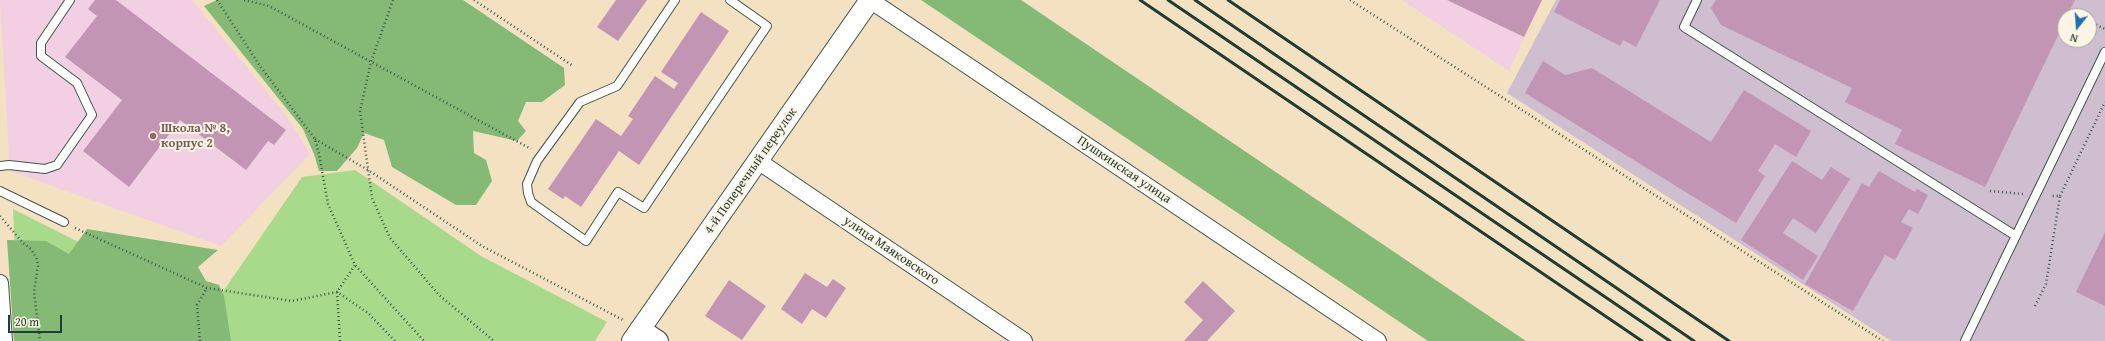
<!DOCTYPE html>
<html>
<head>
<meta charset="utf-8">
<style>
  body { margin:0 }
  #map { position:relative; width:2105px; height:341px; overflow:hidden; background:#f3e1c2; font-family:"Gentium Book Plus",serif }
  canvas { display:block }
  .north { position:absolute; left:2057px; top:8px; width:40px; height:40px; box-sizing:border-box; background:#fcf5e5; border:1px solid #a4ab9e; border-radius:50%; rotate:197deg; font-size:11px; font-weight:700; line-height:16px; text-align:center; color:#1f3d34 }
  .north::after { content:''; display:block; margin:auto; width:14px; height:18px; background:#1f6fb2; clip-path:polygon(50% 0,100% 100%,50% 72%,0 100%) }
  .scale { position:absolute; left:8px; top:315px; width:54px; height:18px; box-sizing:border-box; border:2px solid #1f3d34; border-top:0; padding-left:5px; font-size:12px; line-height:14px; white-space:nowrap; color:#1f3d34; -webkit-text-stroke:3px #fcf5e5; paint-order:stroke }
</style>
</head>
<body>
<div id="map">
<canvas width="2105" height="341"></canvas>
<div class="north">N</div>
<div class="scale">20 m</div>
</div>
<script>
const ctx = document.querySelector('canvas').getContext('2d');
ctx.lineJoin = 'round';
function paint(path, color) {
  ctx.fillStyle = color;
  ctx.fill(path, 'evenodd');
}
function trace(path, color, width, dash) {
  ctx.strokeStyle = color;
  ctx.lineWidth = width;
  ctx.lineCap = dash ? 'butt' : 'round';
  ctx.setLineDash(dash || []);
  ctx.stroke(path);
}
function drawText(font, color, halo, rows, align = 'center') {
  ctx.font = font + ' "Gentium Book Plus",serif';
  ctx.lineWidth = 4;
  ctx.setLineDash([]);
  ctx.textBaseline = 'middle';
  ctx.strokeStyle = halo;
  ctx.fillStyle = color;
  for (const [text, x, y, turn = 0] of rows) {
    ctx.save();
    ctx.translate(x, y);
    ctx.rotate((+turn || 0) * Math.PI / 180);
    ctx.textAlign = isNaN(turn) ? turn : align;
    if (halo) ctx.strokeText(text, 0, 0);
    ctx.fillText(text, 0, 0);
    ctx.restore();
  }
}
paint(new Path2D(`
  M 0,0 L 192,0 L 288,118 L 310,154 L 221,246 L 10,171 Z
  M 1402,0 L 1542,0 L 1509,71 Z`), '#f2cfe2');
paint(new Path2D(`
  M 1556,0 L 2105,0 L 2105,341 L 1891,341 L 1507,93 ZM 2065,16 L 2089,16 L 2089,40 L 2065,40 Z`), '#cfbdd0');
paint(new Path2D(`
  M 355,170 L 481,256 L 607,322 L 595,341 L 19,341 L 13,209 L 211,309 L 302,177 Z`), '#a7da8a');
paint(new Path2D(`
  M 217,0 L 463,0 L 564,68 L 565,85 L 542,102 L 526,102 L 518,121 L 526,131 L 517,141 L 473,131 L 474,153 L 486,160 L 492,181 L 476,205 L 456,205 L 392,167 L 384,140 L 364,133 L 357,148 L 337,171 L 319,171 L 314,154 L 303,129 L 204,6 Z
  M 921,0 L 1021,0 L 1526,341 L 1428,341 Z
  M 87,229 L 218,250 L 198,267 L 206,281 L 219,285 L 224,296 L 231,341 L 14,341 L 7,240 L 46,241 L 69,254 Z`), '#85ba76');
paint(new Path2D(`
  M 95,0 L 116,0 L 286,130 L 274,145 L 268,141 L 246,170 L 180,120 L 129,187 L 83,151 L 122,100 L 65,57 L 97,16 L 88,9 Z
  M 616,0 L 647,0 L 618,41 L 597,27 Z
  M 1447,0 L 1542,0 L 1524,37 Z
  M 1560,0 L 1660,0 L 1636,47 L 1623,40 L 1620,46 L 1554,12 Z
  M 1716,0 L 2075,0 L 2067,16 L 2065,16 L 2065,21 L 1985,187 L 1895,144 L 1902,130 L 1845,102 L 1852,88 L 1721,25 L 1711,8 Z
  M 701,12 L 729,31 L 639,165 L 619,151 L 581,207 L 565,196 L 563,199 L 548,189 L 596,119 L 621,136 L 633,119 L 628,116 L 655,76 L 674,89 L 678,83 L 661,72 Z
  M 1543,61 L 1565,75 L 1592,68 L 1711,142 L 1744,90 L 1811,131 L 1796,157 L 1775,144 L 1758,171 L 1765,176 L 1736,223 L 1525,93 Z
  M 1792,161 L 1822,180 L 1831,167 L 1850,179 L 1816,233 L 1793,218 L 1783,233 L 1818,256 L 1803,280 L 1741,240 Z
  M 1879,171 L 1915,192 L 1917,189 L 1928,195 L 1918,214 L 1909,209 L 1901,222 L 1913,228 L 1895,260 L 1885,255 L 1853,311 L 1805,284 L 1862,183 L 1869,187 Z
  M 2105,232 L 2105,306 L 2076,292 Z
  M 805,273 L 827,287 L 833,279 L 846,288 L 826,318 L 812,309 L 802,324 L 781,309 Z
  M 729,280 L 766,306 L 742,340 L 705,316 Z
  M 1203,281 L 1235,311 L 1207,341 L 1184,341 L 1203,320 L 1184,302 Z`), '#c395b5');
const service = new Path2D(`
  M 675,0 L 617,86 L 580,102 L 537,161 L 527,184 L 528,193 L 531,202 L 586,241 L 618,192 L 644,208 L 767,26 L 730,0
  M 1697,0 L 1684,27 L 2016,236
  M 0,166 L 9,165 L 45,169 L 57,165 L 92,115 L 77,83 L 41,56 L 41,43 L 70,0
  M 0,191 L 64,222
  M 1965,341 L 2105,52`);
const minor = new Path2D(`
  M 870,0 L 1378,341
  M 758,161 L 1024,341
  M 0,283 L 4,341`);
const tertiary = new Path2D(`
  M 640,329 L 658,341
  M 632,341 L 870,0`);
trace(service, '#3f5649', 10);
trace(minor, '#3f5649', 18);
trace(tertiary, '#3f5649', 22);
trace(new Path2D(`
  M 217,0 L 260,66 L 315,139 L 319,154 L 328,204 L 355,265 L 424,341
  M 244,0 L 269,6 L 531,149
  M 393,0 L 371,62 L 360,111 L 372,198 L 390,238 L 439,295 L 494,341
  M 474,0 L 573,66
  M 1350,0 L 1883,341
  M 2076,15 L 2079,16
  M 2089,21 L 2105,29
  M 315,139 L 368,170 L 482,246 L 625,321
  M 1990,191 L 2023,194
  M 2060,196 L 2105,102
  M 0,216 L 23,243 L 31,249 L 37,259 L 38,266 L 34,292 L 40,341
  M 75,228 L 207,288 L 292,301 L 337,292 L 368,313 L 395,341
  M 2035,306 L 2046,284 L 2060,196 L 2050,196
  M 200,341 L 197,305 L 207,288
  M 340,341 L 337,292 L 355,265`), '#3f5649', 2.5, [1, 3]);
trace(service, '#fff', 8);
trace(minor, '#fff', 16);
trace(tertiary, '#fff', 20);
trace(new Path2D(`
  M 1140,0 L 1642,341
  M 1168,0 L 1670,341
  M 1195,0 L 1694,341
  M 1228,0 L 1729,341`), '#1f3d34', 3);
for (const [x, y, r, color] of [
  [153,136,4,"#8d6e63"]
]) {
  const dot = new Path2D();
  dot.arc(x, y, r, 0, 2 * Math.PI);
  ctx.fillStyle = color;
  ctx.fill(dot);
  trace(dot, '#fcf5e5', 1.5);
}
drawText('bold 13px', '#785e54', '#fcf5e5', [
  ["Школа № 8,",161,129],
  ["корпус 2",161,144]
], 'left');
drawText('13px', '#1f3d34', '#fcf5e5', [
  ["Пушкинская улица",1124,170,34],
  ["4-й Поперечный переулок",751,171,-55],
  ["улица Маяковского",891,251,34]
]);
</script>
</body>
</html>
